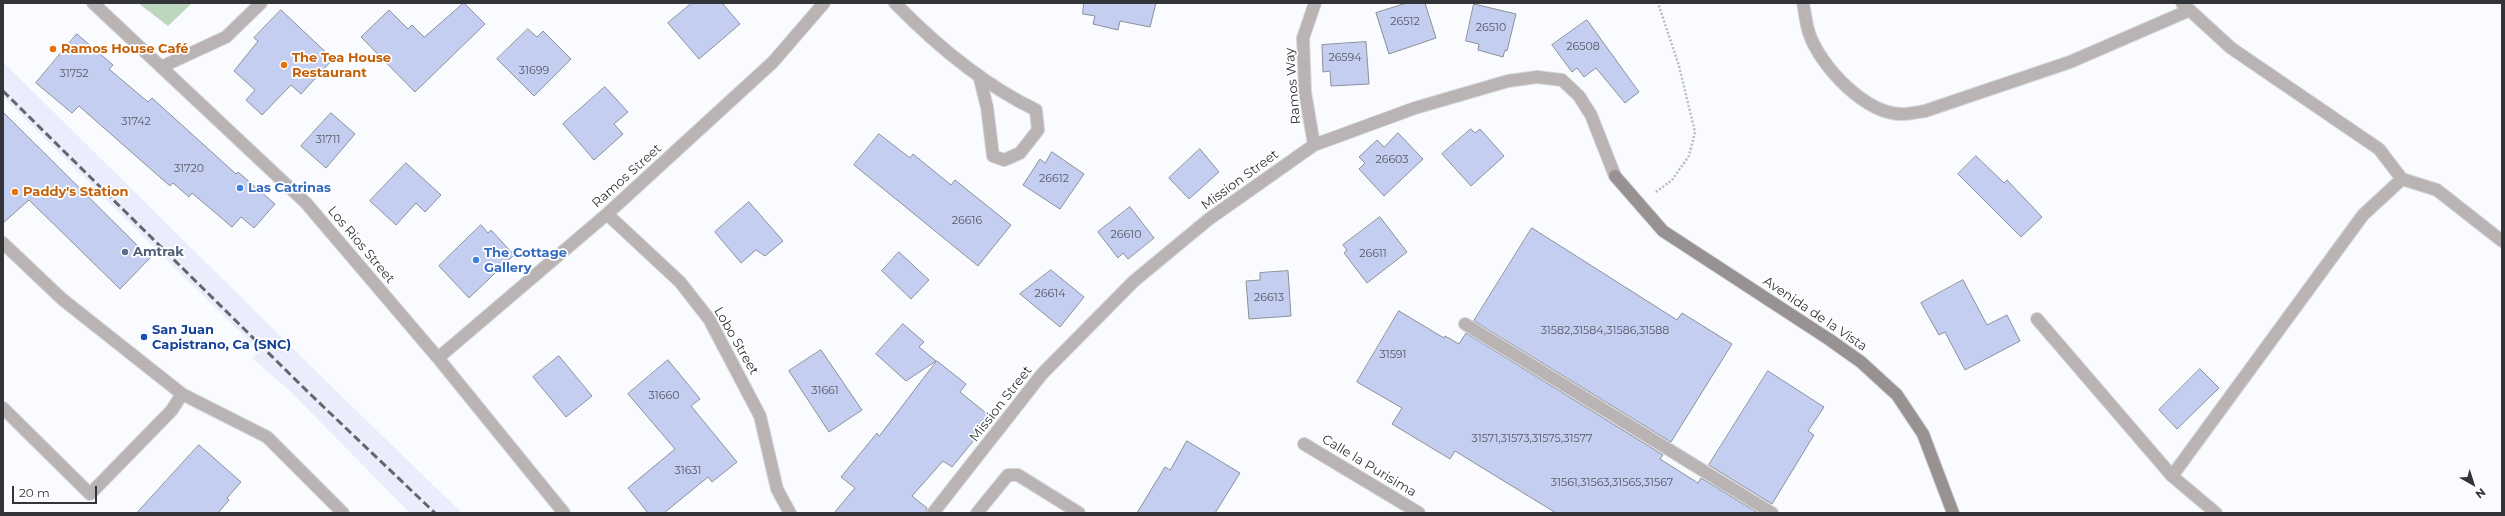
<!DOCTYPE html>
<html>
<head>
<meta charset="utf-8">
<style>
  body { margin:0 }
  #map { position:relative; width:2505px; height:516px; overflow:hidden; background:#f9fbff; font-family:Montserrat,sans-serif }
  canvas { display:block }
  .frame { position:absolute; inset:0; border:4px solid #323437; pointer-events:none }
  .north { position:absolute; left:2453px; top:464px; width:40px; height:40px; -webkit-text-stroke:3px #fff; paint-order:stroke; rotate:141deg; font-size:11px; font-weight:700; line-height:16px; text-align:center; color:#323437 }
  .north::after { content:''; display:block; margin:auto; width:14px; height:18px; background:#323437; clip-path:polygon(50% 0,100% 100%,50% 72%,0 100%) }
  .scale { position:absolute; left:12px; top:486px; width:85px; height:18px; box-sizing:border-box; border:2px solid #323437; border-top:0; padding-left:5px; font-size:12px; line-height:14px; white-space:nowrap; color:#323437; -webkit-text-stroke:3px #fff; paint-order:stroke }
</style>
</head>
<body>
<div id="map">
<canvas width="2505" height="516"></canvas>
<div class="frame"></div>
<div class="north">N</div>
<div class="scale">20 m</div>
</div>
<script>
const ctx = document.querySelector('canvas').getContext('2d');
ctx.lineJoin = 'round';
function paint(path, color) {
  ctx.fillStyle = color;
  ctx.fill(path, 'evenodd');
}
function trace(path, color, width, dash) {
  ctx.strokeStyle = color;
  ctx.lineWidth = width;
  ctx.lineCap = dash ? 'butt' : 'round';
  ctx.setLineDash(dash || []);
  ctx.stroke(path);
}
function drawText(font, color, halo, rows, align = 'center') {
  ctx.font = font + ' Montserrat,sans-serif';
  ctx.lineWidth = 3.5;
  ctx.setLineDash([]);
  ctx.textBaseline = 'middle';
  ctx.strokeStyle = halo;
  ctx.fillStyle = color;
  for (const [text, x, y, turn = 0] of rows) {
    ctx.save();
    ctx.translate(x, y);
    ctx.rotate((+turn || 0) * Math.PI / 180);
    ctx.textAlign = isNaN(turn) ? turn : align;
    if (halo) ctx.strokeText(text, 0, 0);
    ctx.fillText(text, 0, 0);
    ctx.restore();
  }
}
paint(new Path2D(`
  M 3,62 L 331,386 L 462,513 L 410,513 L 290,391 L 252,358 L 259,351 L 3,97 Z`), '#eaeefc');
paint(new Path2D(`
  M 138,3 L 192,3 L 168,26 Z`), '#bcd7bd');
const building = new Path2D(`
  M 464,3 L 485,24 L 415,92 L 361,37 L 389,10 L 408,29 L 412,25 L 424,37 Z
  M 692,3 L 722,3 L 740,24 L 699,59 L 668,23 Z
  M 1084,3 L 1156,3 L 1150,27 L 1120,21 L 1118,30 L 1093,24 L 1095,16 L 1083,14 Z
  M 1407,3 L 1425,3 L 1436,38 L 1389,54 L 1376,13 Z
  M 1474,4 L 1516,14 L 1507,51 L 1505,50 L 1503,57 L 1478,50 L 1479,44 L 1466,41 Z
  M 281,10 L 333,59 L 301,94 L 291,85 L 262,115 L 246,100 L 255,90 L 234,71 L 258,41 L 254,38 Z
  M 1587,20 L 1639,92 L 1625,103 L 1596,68 L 1584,77 L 1577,68 L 1572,72 L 1552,45 Z
  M 528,29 L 537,37 L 543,31 L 571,59 L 534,96 L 497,59 Z
  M 77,34 L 113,65 L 109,69 L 148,102 L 152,98 L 236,174 L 238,172 L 275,204 L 254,228 L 241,217 L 232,227 L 192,193 L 189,197 L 173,183 L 170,186 L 79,106 L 72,113 L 36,83 Z
  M 1366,42 L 1369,84 L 1331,86 L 1330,71 L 1323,72 L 1322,45 Z
  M 605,87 L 628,112 L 614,124 L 623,134 L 594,160 L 563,124 Z
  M 3,112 L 150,258 L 120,289 L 29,200 L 3,223 Z
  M 331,113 L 355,134 L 326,168 L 301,146 Z
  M 1471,129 L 1475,133 L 1480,129 L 1504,156 L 1471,186 L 1442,154 Z
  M 1398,133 L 1423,159 L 1384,196 L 1359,169 L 1365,163 L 1359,157 L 1377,140 L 1384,147 Z
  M 879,134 L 910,158 L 913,154 L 951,185 L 955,180 L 1011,225 L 978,266 L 854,165 Z
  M 1200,149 L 1219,172 L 1189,199 L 1169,178 Z
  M 1052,152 L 1084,174 L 1060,209 L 1023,185 L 1040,159 L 1045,163 Z
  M 1976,156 L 2004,183 L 2007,180 L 2042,217 L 2021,237 L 1958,174 Z
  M 406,163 L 441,195 L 425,212 L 416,203 L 396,225 L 370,201 Z
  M 749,202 L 783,241 L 765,256 L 756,250 L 741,263 L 715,232 Z
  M 1130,207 L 1154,238 L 1128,259 L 1123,253 L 1118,258 L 1098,232 Z
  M 1380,217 L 1407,252 L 1367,283 L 1344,253 L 1347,250 L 1343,245 Z
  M 481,225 L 488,233 L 491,230 L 514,255 L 469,298 L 439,266 Z
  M 1532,228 L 1677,320 L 1682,313 L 1732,344 L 1671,442 L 1474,321 Z
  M 899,252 L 929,280 L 911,299 L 882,271 Z
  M 1051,270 L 1084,297 L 1060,327 L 1020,294 Z
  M 1288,271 L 1291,316 L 1249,319 L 1246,281 L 1260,280 L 1260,273 Z
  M 1963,280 L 1987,325 L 2007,315 L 2020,341 L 1965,370 L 1945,332 L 1939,335 L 1921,303 Z
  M 1399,311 L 1444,338 L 1445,336 L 1459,344 L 1466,333 L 1663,455 L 1660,459 L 1698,483 L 1701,478 L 1758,513 L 1556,513 L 1455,451 L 1450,459 L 1392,424 L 1402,408 L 1357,382 Z
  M 903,324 L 924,342 L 919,347 L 936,361 L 906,381 L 876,354 Z
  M 821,350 L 862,410 L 829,432 L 789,371 Z
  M 559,356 L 592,396 L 566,417 L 533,377 Z
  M 668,360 L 700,399 L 691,406 L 737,462 L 712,482 L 708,477 L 664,513 L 648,513 L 628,488 L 675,449 L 628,394 Z
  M 937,361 L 966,384 L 960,392 L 992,418 L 952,467 L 943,461 L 912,496 L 927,508 L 926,513 L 834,513 L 855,488 L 841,477 L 877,433 L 879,436 Z
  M 2200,369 L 2219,388 L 2177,429 L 2159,410 Z
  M 1768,371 L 1824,407 L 1808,431 L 1814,435 L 1772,504 L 1709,465 Z
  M 1187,441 L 1240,473 L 1215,513 L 1137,513 L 1165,467 L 1170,470 Z
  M 199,445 L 241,482 L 227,498 L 229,500 L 218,513 L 137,513 Z`);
paint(building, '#c3cef1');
trace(building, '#8d9099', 1);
const lane = new Path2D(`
  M 895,3 C 937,46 982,84 1036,110 L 1038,130 L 1020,153 L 1004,160 L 993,156 L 987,107 L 980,79
  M 1803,3 C 1805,13 1806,24 1809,33 C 1820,66 1866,115 1903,114 C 1910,114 1918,112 1925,111 L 2070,62 L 2190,10
  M 2182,3 L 2231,48 L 2379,149 L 2402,179
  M 161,67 L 226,37 L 261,3
  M 3,243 L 62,299 L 182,394 L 267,437 L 343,513
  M 2037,319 L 2172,476 L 2216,513
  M 1465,324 L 1772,513
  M 3,408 L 90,494 L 172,410 L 182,394
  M 2172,476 L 2363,215 L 2402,179 L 2437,190 L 2502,241
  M 977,513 L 1008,475 L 1018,475 L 1079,513`);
const street = new Path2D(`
  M 93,3 L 306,203 L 438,358 L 564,513
  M 1314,145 L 1305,92 L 1303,38 L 1315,3
  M 607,214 L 680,282 L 709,319 L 760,416 L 777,489 L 790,513
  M 438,358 L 607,214 L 773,62 L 824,3
  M 1304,444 L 1419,513
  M 933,513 L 1042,374 L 1134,281 L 1209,219 L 1314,145 L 1415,108 L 1508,81 L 1537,77 L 1562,80 L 1579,96 L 1591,115 L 1615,176`);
const secondary = new Path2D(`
  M 1615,176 L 1663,231 L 1830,340 L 1861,362 L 1897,395 L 1923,434 L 1953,513`);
trace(lane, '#d5d7db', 14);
trace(street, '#d5d7db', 14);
trace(secondary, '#d5d7db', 14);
trace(new Path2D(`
  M 1656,192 L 1672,180 L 1689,156 L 1695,132 L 1679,66 L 1658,3`), '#babcc0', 2.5, [2, 2]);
trace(lane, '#b9b3b4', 12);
trace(street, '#b9b3b4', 12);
trace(secondary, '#989192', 12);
trace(new Path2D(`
  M 3,91 L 309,393 L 435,513`), '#646669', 3, [8, 4]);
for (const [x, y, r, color] of [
  [53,49,4,"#e8710a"],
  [284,65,4,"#e8710a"],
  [240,188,4,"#3f7fe0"],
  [15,192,4,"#e8710a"],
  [125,252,4,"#5c6f8a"],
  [476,260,4,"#3f7fe0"],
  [144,337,4,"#1a4fb4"]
]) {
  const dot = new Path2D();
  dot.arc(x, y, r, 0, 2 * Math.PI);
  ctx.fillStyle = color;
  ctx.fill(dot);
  trace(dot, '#fff', 1.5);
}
drawText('11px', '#565a66', null, [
  ["26512",1405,22],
  ["26510",1491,28],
  ["26508",1583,47],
  ["26594",1345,58],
  ["31699",534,71],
  ["31752",74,74],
  ["31742",136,122],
  ["31711",328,140],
  ["26603",1392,160],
  ["31720",189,169],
  ["26612",1054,179],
  ["26616",967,221],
  ["26610",1126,235],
  ["26611",1373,254],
  ["26614",1050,294],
  ["26613",1269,298],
  ["31582,31584,31586,31588",1605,331],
  ["31591",1393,355],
  ["31661",825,391],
  ["31660",664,396],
  ["31571,31573,31575,31577",1532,439],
  ["31631",688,471],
  ["31561,31563,31565,31567",1612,483]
]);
drawText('bold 13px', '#c56008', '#fff', [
  ["Ramos House Café",61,49],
  ["The Tea House",292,58],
  ["Restaurant",292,73],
  ["Paddy's Station",23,192]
], 'left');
drawText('13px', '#323437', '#fff', [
  ["Ramos Way",1293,86,-95],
  ["Ramos Street",627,176,-42],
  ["Mission Street",1240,180,-36],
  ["Los Rios Street",361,245,50],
  ["Avenida de la Vista",1815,314,34],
  ["Lobo Street",736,341,60],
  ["Mission Street",1001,404,-52],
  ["Calle la Purisima",1369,466,31]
]);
drawText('bold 13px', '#366cbe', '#fff', [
  ["Las Catrinas",248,188],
  ["The Cottage",484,253],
  ["Gallery",484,268]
], 'left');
drawText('bold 13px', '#4e5e75', '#fff', [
  ["Amtrak",133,252]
], 'left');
drawText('bold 13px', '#164399', '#fff', [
  ["San Juan",152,330],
  ["Capistrano, Ca (SNC)",152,345]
], 'left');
</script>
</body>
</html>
